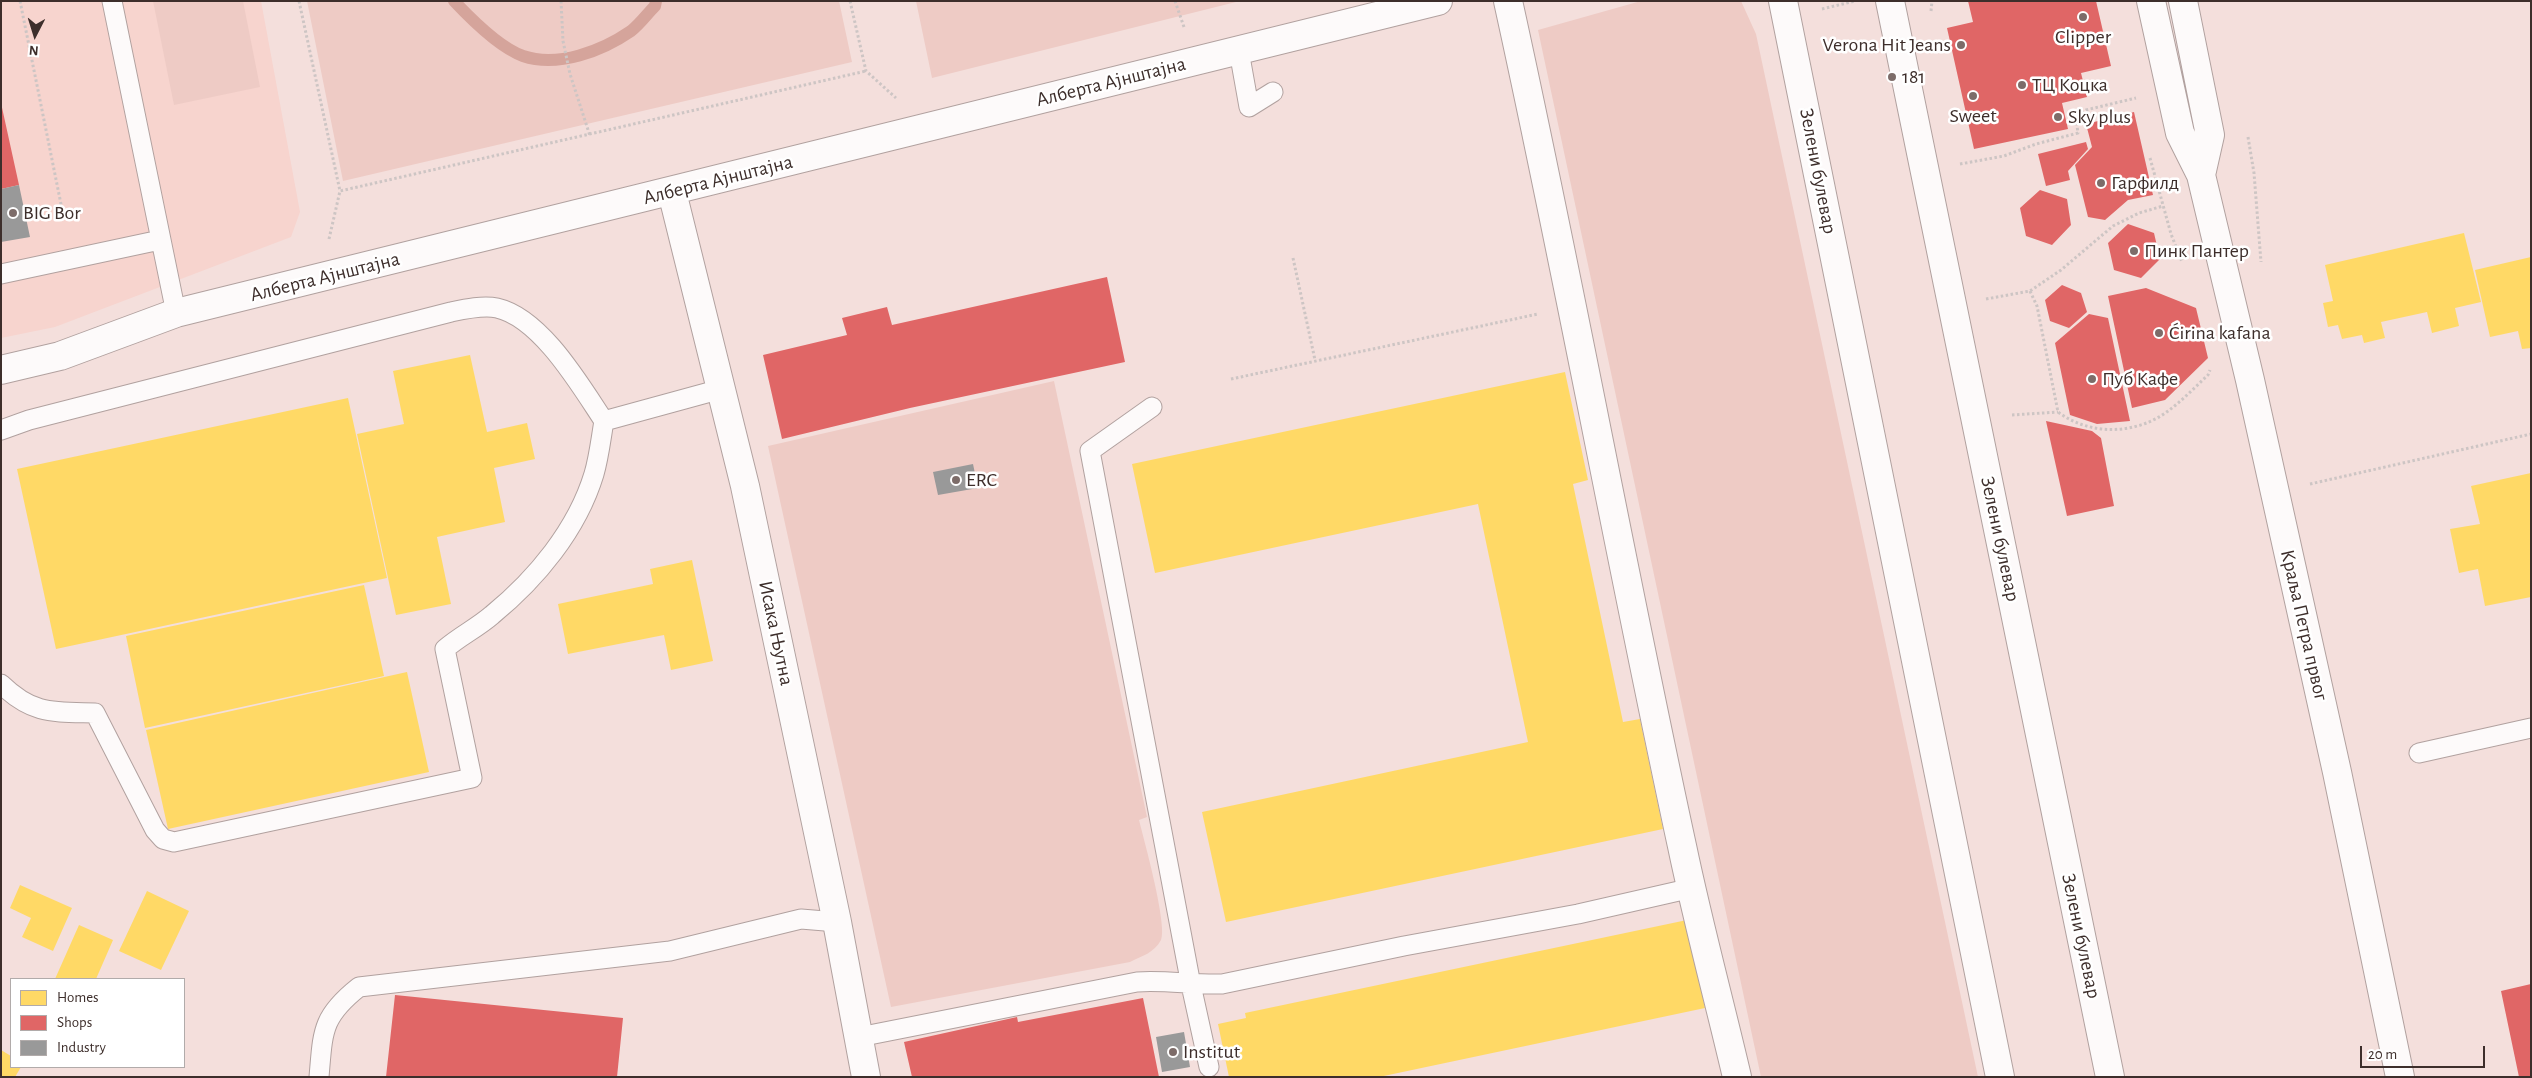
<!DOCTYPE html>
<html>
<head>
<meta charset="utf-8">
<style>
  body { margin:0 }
  #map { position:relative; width:2532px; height:1078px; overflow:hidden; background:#f4dfdc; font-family:"Alegreya Sans",sans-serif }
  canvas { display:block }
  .frame { position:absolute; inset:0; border:2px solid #3d2e2b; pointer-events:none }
  .legend { position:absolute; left:10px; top:978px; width:175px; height:90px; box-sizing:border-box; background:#fff; border:1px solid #b1abaa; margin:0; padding:6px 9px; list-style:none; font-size:15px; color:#3d2e2b }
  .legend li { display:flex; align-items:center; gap:10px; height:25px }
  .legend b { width:25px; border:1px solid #b1abaa }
  .north { position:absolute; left:10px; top:10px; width:50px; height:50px; -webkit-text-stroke:4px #fff; paint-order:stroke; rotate:185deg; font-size:14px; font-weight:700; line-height:20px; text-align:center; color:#3d2e2b }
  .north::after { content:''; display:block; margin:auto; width:18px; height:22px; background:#3d2e2b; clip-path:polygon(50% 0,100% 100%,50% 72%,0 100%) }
  .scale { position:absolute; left:2360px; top:1046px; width:125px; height:22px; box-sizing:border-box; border:2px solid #3d2e2b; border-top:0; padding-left:6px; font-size:15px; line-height:18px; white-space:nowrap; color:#3d2e2b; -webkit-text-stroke:4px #fff; paint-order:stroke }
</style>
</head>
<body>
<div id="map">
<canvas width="2532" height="1078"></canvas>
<div class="frame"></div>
<ul class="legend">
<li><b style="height:14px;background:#ffd966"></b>Homes</li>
<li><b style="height:14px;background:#e06666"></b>Shops</li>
<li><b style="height:14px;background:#999"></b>Industry</li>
</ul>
<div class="north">N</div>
<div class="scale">20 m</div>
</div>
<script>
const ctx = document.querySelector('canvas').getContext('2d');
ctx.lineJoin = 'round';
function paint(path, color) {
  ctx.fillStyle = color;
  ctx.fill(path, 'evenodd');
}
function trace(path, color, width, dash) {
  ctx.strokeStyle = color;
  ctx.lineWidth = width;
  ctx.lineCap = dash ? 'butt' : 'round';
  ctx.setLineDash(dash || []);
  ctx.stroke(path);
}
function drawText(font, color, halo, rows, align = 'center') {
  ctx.font = font + ' "Alegreya Sans",sans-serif';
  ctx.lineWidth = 5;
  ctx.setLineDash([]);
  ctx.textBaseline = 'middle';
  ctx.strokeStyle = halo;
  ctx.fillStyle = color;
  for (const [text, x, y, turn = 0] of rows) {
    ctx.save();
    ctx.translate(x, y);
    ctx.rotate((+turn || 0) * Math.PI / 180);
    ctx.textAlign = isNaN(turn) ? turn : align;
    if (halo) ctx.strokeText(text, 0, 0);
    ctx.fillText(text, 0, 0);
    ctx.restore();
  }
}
paint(new Path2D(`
  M 1,1 L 261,1 L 300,212 L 291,237 L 55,327 L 1,338 Z`), '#f7d4ce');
paint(new Path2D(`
  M 153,1 L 243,1 L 260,87 L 174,105 Z
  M 307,1 L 839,1 L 852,62 L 343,181 Z
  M 916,1 L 1240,1 L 932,78 Z
  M 1641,1 L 1741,1 L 1756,34 L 1978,1077 L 1761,1077 L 1538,30 Z
  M 1054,381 L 1147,817 L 1139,820 C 1144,840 1168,926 1161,940 C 1154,953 1142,956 1130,962 L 891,1007 L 768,446 Z`), '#eecbc5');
paint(new Path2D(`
  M 2464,233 L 2481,302 L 2455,308 L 2459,326 L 2432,333 L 2427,312 L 2381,322 L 2385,338 L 2364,343 L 2362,335 L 2342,339 L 2338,325 L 2328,327 L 2323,303 L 2333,301 L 2325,265 Z
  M 2531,257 L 2531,348 L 2522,349 L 2518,331 L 2490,337 L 2475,270 Z
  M 470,355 L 487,432 L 527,423 L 535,459 L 494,468 L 505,522 L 437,537 L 451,604 L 396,615 L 357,434 L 404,424 L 393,371 Z
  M 1565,372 L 1588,480 L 1573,484 L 1623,722 L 1640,719 L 1663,829 L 1226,922 L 1202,812 L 1528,742 L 1478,504 L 1155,573 L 1132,464 Z
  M 348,398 L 387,578 L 56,649 L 17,469 Z
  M 2531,473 L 2531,597 L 2485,606 L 2478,569 L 2459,573 L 2450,529 L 2480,524 L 2471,486 Z
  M 692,560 L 713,661 L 671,670 L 664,635 L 568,654 L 558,604 L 653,584 L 650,569 Z
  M 364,585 L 384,676 L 145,728 L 126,636 Z
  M 407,672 L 429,772 L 168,829 L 146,730 Z
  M 20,885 L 72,908 L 53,951 L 22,937 L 31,918 L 10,908 Z
  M 147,891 L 189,911 L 161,970 L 119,951 Z
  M 1687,920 L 1705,1008 L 1379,1077 L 1229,1077 L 1218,1024 L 1246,1018 L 1245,1013 Z
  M 79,925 L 113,940 L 96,979 L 55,979 Z
  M 1,1050 L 11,1056 L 11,1067 L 21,1067 L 15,1077 L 1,1077 Z`), '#ffd966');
paint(new Path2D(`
  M 1968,1 L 2096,1 L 2111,66 L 2081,73 L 2087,97 L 2062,103 L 2068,129 L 1974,149 L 1947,28 L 1973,22 Z
  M 1,103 L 19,185 L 1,189 Z
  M 2134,112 L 2153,195 L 2128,200 L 2105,220 L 2088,217 L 2075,165 L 2092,147 L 2086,124 Z
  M 2086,142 L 2088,149 L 2068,171 L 2070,180 L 2046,186 L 2038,154 Z
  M 2040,190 L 2067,199 L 2071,225 L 2052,245 L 2026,236 L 2020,208 Z
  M 2128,224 L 2154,233 L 2160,259 L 2141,278 L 2114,270 L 2108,243 Z
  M 1107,277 L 1125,362 L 910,408 L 782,439 L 763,355 L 847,335 L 842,318 L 887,307 L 892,325 Z
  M 2062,285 L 2081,293 L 2087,312 L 2069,328 L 2050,321 L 2045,300 Z
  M 2146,288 L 2196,308 L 2208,358 L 2165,400 L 2132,408 L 2108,296 Z
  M 2089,314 L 2108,318 L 2130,421 L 2097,424 L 2070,415 L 2055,343 Z
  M 2046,421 L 2092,431 L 2101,438 L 2114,506 L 2067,516 Z
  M 2531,984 L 2531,1077 L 2519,1077 L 2501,991 Z
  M 395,995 L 623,1018 L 617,1077 L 386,1077 Z
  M 1143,998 L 1159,1077 L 912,1077 L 904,1042 L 1017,1017 L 1018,1022 Z`), '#e06666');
paint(new Path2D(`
  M 19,185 L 30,237 L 1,242 L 1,189 Z
  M 973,464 L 978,488 L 938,495 L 933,472 Z
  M 1184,1032 L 1190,1067 L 1162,1072 L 1156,1037 Z`), '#999');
trace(new Path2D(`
  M 454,1 C 470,18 500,48 523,56 C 558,68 602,51 631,31 C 640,24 647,14 655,6 L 656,1`), '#d5a49b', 12);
const service = new Path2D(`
  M 112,1 L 176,313
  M 1239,51 L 1249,107 L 1273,92
  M 1,274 L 160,240
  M 1152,407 L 1090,451 L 1191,985 L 1209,1067
  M 604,421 L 721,389
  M 1,430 L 29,420 L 451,312 C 465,309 483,305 497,308 C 541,318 580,385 604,421 C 601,438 599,457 594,474 C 577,530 536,579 492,615 C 477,628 460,636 445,649 L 472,778 L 174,842 L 163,839 L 155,830 L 95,713 C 53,712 33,715 1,684
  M 2419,753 L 2531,728
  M 859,1037 L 1137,982 C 1166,980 1193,985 1222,984 L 1404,946 L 1578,914 L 1692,888
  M 319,1077 C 323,1032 321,1017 359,987 L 670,951 L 801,919 L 837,922`);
const minor = new Path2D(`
  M 1508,1 C 1570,282 1621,565 1682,846 C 1698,923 1719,1000 1737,1077
  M 2151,1 L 2180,133 L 2201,175 L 2250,380 L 2337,772 L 2400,1077
  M 2183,1 L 2210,135 L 2201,175
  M 672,192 L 745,486 L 837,922 L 866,1077
  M 1,370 L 60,356 L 176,313 L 1438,1`);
const tertiary = new Path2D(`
  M 1783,1 L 2000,1077
  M 1890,1 L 2110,1077`);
trace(service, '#b1a19f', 21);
trace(minor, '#b1a19f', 30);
trace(tertiary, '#b1a19f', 30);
trace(new Path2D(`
  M 20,1 L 64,219
  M 299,1 L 340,191 L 866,71
  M 561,1 L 563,41 L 570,74 L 590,136
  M 850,1 L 866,71 L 896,98
  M 1175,1 L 1184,27
  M 1822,9 L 1855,1
  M 1931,11 L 1932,1
  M 2248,137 L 2254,173 L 2261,262
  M 2150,158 L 2171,234 L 2182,262
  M 1960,164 L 2004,156 L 2036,144 L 2078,133 L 2076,118 L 2086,110 L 2136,98
  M 329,239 L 340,191
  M 1293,258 L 1315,360
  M 2030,291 L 2037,306 L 2058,412 C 2090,436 2136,435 2168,411 C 2182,401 2195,387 2208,375 L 2210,370
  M 1986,299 L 2030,291 L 2061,270 L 2113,226 L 2139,213 L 2163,206
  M 1231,379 L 1538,314
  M 2012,415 L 2058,412
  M 2310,484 L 2531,434`), '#cdc5c4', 3, [2.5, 2.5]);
trace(service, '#fdfafa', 19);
trace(minor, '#fdfafa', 28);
trace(tertiary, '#fdfafa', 28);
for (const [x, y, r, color] of [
  [2083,17,5,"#7d6c69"],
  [1961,45,5,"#7d6c69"],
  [1892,77,5,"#7d6c69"],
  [2022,85,5,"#7d6c69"],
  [1973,96,5,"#7d6c69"],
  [2058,117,5,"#7d6c69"],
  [2101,183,5,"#7d6c69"],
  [13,213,5,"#7d6c69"],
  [2134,251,5,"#7d6c69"],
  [2159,333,5,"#7d6c69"],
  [2092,379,5,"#7d6c69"],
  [956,480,5,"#7d6c69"],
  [1173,1052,5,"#7d6c69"]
]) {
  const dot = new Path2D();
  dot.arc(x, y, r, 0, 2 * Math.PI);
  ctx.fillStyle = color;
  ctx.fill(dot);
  trace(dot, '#fff', 2);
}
drawText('20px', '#3d2e2b', '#fff', [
  ["Clipper",2083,37,"center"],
  ["Verona Hit Jeans",1951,45,"right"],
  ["181",1902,77],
  ["ТЦ Коцка",2032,85],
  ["Sweet",1973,116,"center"],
  ["Sky plus",2068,117],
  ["Гарфилд",2111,183],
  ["BIG Bor",23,213],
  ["Пинк Пантер",2144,251],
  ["Ćirina kafana",2169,333],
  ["Пуб Кафе",2102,379],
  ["ERC",966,480],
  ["Institut",1183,1052]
], 'left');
drawText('20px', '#3d2e2b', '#fff', [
  ["Алберта Ајнштајна",1111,82,-14],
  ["Зелени булевар",1818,171,79],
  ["Алберта Ајнштајна",718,180,-14],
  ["Алберта Ајнштајна",325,277,-14],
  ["Зелени булевар",2000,539,78],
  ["Краља Петра првог",2304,625,77],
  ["Исака Њутна",776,633,78],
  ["Зелени булевар",2081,936,78]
]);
</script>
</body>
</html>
